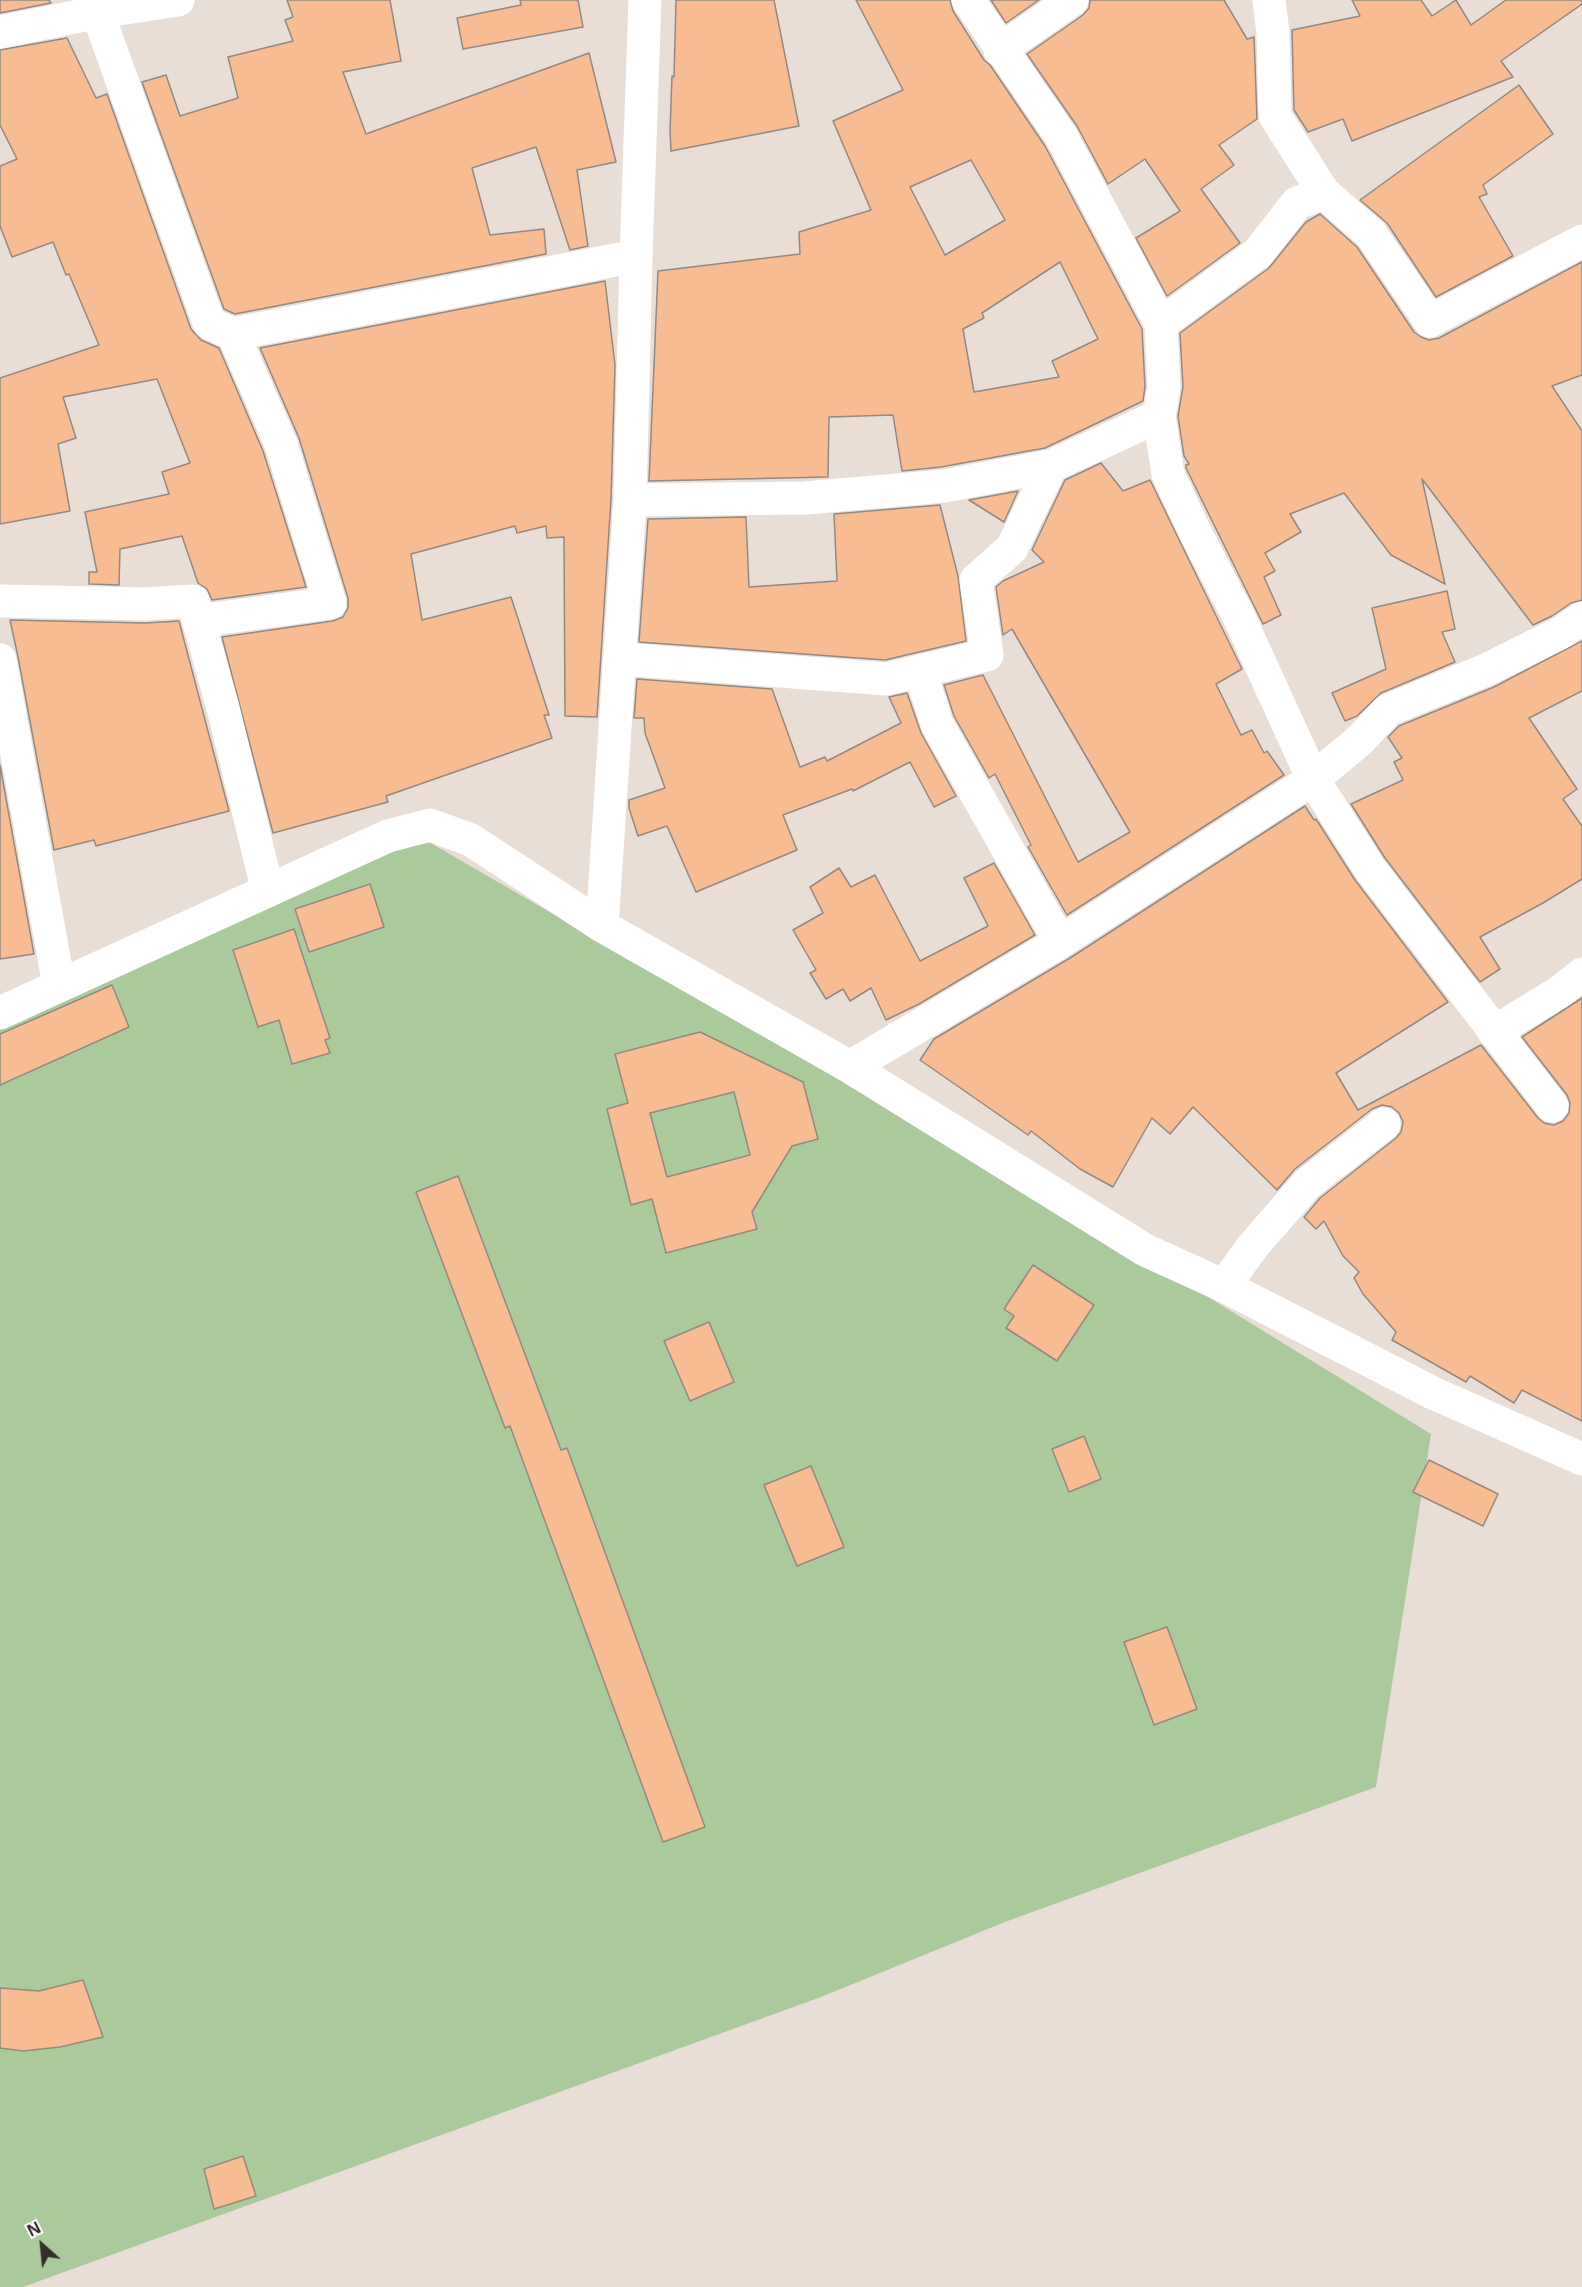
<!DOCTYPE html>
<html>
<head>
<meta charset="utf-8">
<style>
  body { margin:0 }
  #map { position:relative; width:1582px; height:2287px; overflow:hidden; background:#e9ded6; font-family:"Open Sans",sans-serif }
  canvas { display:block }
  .north { position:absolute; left:12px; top:2215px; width:60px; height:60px; -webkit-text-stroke:4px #fff; paint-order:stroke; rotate:333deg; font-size:16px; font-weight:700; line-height:24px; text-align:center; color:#332f2c }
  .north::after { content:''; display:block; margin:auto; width:21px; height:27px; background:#332f2c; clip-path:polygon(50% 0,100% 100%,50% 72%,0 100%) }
</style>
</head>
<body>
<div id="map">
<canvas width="1582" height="2287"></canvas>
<div class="north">N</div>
</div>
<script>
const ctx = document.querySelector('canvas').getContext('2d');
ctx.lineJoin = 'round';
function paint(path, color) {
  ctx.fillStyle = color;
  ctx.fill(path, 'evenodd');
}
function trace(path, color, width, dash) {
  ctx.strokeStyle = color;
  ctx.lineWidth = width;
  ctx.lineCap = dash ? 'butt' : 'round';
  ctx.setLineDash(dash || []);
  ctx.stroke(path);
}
paint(new Path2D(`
  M 422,838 L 905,1118 L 982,1158 L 1431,1434 L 1376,1787 L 1005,1922 L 821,1997 L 23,2287 L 0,2287 L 0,1023 Z`), '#aaca9b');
const building = new Path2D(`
  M 0,0 L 49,0 L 51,3 L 0,13 Z
  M 287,0 L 390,0 L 401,61 L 343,72 L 366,134 L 589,53 L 616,162 L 577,170 L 588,246 L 570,250 L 536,147 L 472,168 L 490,235 L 544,229 L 546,254 L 235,314 L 224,309 L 142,82 L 166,75 L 180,116 L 238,98 L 228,57 L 293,41 L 285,20 L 293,17 Z
  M 520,0 L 578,0 L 583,27 L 463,49 L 457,18 L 521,5 Z
  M 676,0 L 774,0 L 799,126 L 671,151 L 670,131 L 672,76 L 674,77 Z
  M 856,0 L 950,0 L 953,11 L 984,60 L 990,65 L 1045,146 L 1142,329 L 1145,387 L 1143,401 L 1045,448 L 941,467 L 902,471 L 893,415 L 829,417 L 828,477 L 649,481 L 658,271 L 800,254 L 799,232 L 871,210 L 833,121 L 903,90 ZM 971,160 L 1005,220 L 945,255 L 910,187 ZM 1060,262 L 1098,339 L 1052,361 L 1059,377 L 974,392 L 963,329 L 984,318 L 982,313 Z
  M 991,0 L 1039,0 L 1006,23 Z
  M 1090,0 L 1224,0 L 1247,39 L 1254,37 L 1257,119 L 1219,145 L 1234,165 L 1201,189 L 1240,243 L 1167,296 L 1136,238 L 1180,211 L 1145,159 L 1108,184 L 1077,126 L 1027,54 L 1083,15 L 1089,8 Z
  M 1352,0 L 1421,0 L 1432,16 L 1456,0 L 1471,25 L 1506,0 L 1582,0 L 1582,4 L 1501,61 L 1513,77 L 1352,141 L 1343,119 L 1308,132 L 1294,110 L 1292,30 L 1360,16 Z
  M 67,38 L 96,98 L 107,94 L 191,329 L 201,340 L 219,348 L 263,451 L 306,587 L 212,600 L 207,589 L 198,583 L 182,536 L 120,549 L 119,585 L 89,584 L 89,572 L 97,572 L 85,512 L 169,494 L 162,472 L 190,463 L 157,379 L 63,397 L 76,438 L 58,444 L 70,511 L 0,524 L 0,378 L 99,345 L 69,274 L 66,275 L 53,242 L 12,257 L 0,226 L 0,166 L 17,159 L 0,125 L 0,50 Z
  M 1519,85 L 1553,134 L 1483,185 L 1487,194 L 1479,197 L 1513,256 L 1436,297 L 1387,223 L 1360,200 Z
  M 1320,214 L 1357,247 L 1414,332 L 1421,337 L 1429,340 L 1439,338 L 1582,262 L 1582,375 L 1552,386 L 1582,431 L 1582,600 L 1571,603 L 1552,616 L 1533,625 L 1422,479 L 1445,584 L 1391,555 L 1344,493 L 1290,514 L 1301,532 L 1265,553 L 1275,571 L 1264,577 L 1281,615 L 1263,624 L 1186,468 L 1186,465 L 1189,464 L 1184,456 L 1178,416 L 1183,387 L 1180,333 L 1269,268 L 1306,222 Z
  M 605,281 L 615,365 L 611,499 L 597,717 L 565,716 L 564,537 L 547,538 L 546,526 L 517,533 L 515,526 L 411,554 L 422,620 L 511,597 L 549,715 L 544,715 L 552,738 L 386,796 L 388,802 L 273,833 L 222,637 L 333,621 L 343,617 L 348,608 L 348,598 L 299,438 L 260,348 Z
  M 1101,463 L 1123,491 L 1150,480 L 1242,669 L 1216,684 L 1241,735 L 1252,730 L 1264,753 L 1267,751 L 1284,775 L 1067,915 L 1028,847 L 1031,845 L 995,774 L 989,778 L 954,716 L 944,685 L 983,675 L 1078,862 L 1130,832 L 1012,629 L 1003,635 L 996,587 L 1003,581 L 1044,562 L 1032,550 L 1065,480 Z
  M 1018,491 L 1004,522 L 969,500 Z
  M 940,505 L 958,576 L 966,641 L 885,660 L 639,642 L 648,519 L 746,517 L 749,587 L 837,581 L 834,514 Z
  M 1447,591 L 1455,629 L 1442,632 L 1455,662 L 1381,693 L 1357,716 L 1345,721 L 1332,693 L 1386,669 L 1372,608 Z
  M 10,620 L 145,623 L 179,621 L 229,811 L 96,846 L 94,840 L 54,850 L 18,657 Z
  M 1582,641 L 1582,691 L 1529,718 L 1577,789 L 1563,799 L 1582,826 L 1582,879 L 1543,903 L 1480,937 L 1500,969 L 1480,982 L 1385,858 L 1351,804 L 1403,780 L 1394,762 L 1402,758 L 1388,737 L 1399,726 L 1494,687 Z
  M 637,679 L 772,689 L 800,767 L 825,757 L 827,761 L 901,723 L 889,697 L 907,693 L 921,733 L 956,796 L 934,807 L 910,762 L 853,791 L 852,789 L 783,815 L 797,850 L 696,892 L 667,826 L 638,836 L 629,808 L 629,800 L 665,788 L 645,733 L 644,718 L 634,718 Z
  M 0,765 L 34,954 L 0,959 Z
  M 1305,806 L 1314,820 L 1316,819 L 1355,880 L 1448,1002 L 1336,1073 L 1358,1110 L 1481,1045 L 1538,1118 L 1544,1123 L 1554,1125 L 1563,1121 L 1569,1113 L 1570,1103 L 1567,1095 L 1522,1037 L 1582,998 L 1582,1421 L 1522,1390 L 1514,1403 L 1470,1376 L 1466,1382 L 1392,1340 L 1396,1332 L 1363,1294 L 1354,1278 L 1359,1272 L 1343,1256 L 1324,1221 L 1316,1229 L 1304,1217 L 1320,1198 L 1396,1138 L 1401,1132 L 1403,1122 L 1399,1113 L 1392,1107 L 1382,1105 L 1372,1109 L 1295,1169 L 1277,1190 L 1193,1107 L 1170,1134 L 1152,1118 L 1113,1187 L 1080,1169 L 1031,1131 L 1028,1135 L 920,1060 L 934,1039 L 1070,958 Z
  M 994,863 L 1035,935 L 919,1004 L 886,1020 L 871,988 L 850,1001 L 843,989 L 826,999 L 810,973 L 816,970 L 793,930 L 823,913 L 810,887 L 839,868 L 851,887 L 875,875 L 920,961 L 988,926 L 964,878 Z
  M 370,884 L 384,927 L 309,952 L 295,909 Z
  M 294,929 L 330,1038 L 325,1040 L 330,1053 L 292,1064 L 279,1020 L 258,1027 L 233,950 Z
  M 112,985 L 129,1027 L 0,1085 L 0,1034 Z
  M 700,1032 L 803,1082 L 818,1139 L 792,1146 L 752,1212 L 757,1229 L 666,1253 L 652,1199 L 631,1205 L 607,1109 L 628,1103 L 615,1054 ZM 734,1092 L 750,1155 L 667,1177 L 650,1113 Z
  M 458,1176 L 561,1450 L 567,1448 L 705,1827 L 663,1842 L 510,1426 L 505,1428 L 416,1192 Z
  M 1033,1265 L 1094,1305 L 1057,1361 L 1006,1328 L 1014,1316 L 1004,1309 Z
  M 709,1322 L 734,1382 L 690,1401 L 664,1341 Z
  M 1084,1436 L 1101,1479 L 1069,1492 L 1052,1449 Z
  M 1429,1460 L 1498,1494 L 1483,1526 L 1413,1492 Z
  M 811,1466 L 844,1547 L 797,1566 L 764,1485 Z
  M 1167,1627 L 1197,1709 L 1154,1725 L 1124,1642 Z
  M 83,1980 L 103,2037 L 60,2047 L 23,2051 L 0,2048 L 0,1988 L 39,1991 Z
  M 243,2156 L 256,2196 L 214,2209 L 204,2169 Z`);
paint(building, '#f7bc92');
trace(building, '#938982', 1.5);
trace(new Path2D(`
  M 93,0 L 209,323 L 233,334 L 281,444 L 330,603 L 199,621
  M 968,0 L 1061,136 L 1161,324 L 1164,388 L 1159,416 L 1168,474 L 1195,532 L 1239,617 L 1313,779 L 1370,869 L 1552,1106
  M 1269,0 L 1273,33 L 1275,116 L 1324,193 L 1371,234 L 1430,321 L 1582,241
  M 0,32 L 99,12 L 178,0
  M 1000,50 L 1072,0
  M 1161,324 L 1258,253 L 1297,203 L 1324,193
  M 233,334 L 636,256
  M 630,500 L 805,498 L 944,486 L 1051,466 L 1159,416
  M 0,601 L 145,604 L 193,601 L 223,708 L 268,891
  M 621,659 L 887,679 L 920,671 L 937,724 L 1060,942
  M 0,660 L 59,985
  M 920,671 L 987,655 L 976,580 L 1012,548 L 1051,466
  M 602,926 L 630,500 L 636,256 L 645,0
  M 0,1013 L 388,836 L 430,825 L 471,840 L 602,926 L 850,1067 L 1145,1250 L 1224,1286 L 1433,1393 L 1582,1459
  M 1494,1032 L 1561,991 L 1582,974
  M 850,1067 L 1060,942 L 1313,779 L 1359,741 L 1388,710 L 1486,670 L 1562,632 L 1582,618
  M 1224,1286 L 1253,1246 L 1307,1184 L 1384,1124`), '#fff', 33);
</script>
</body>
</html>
